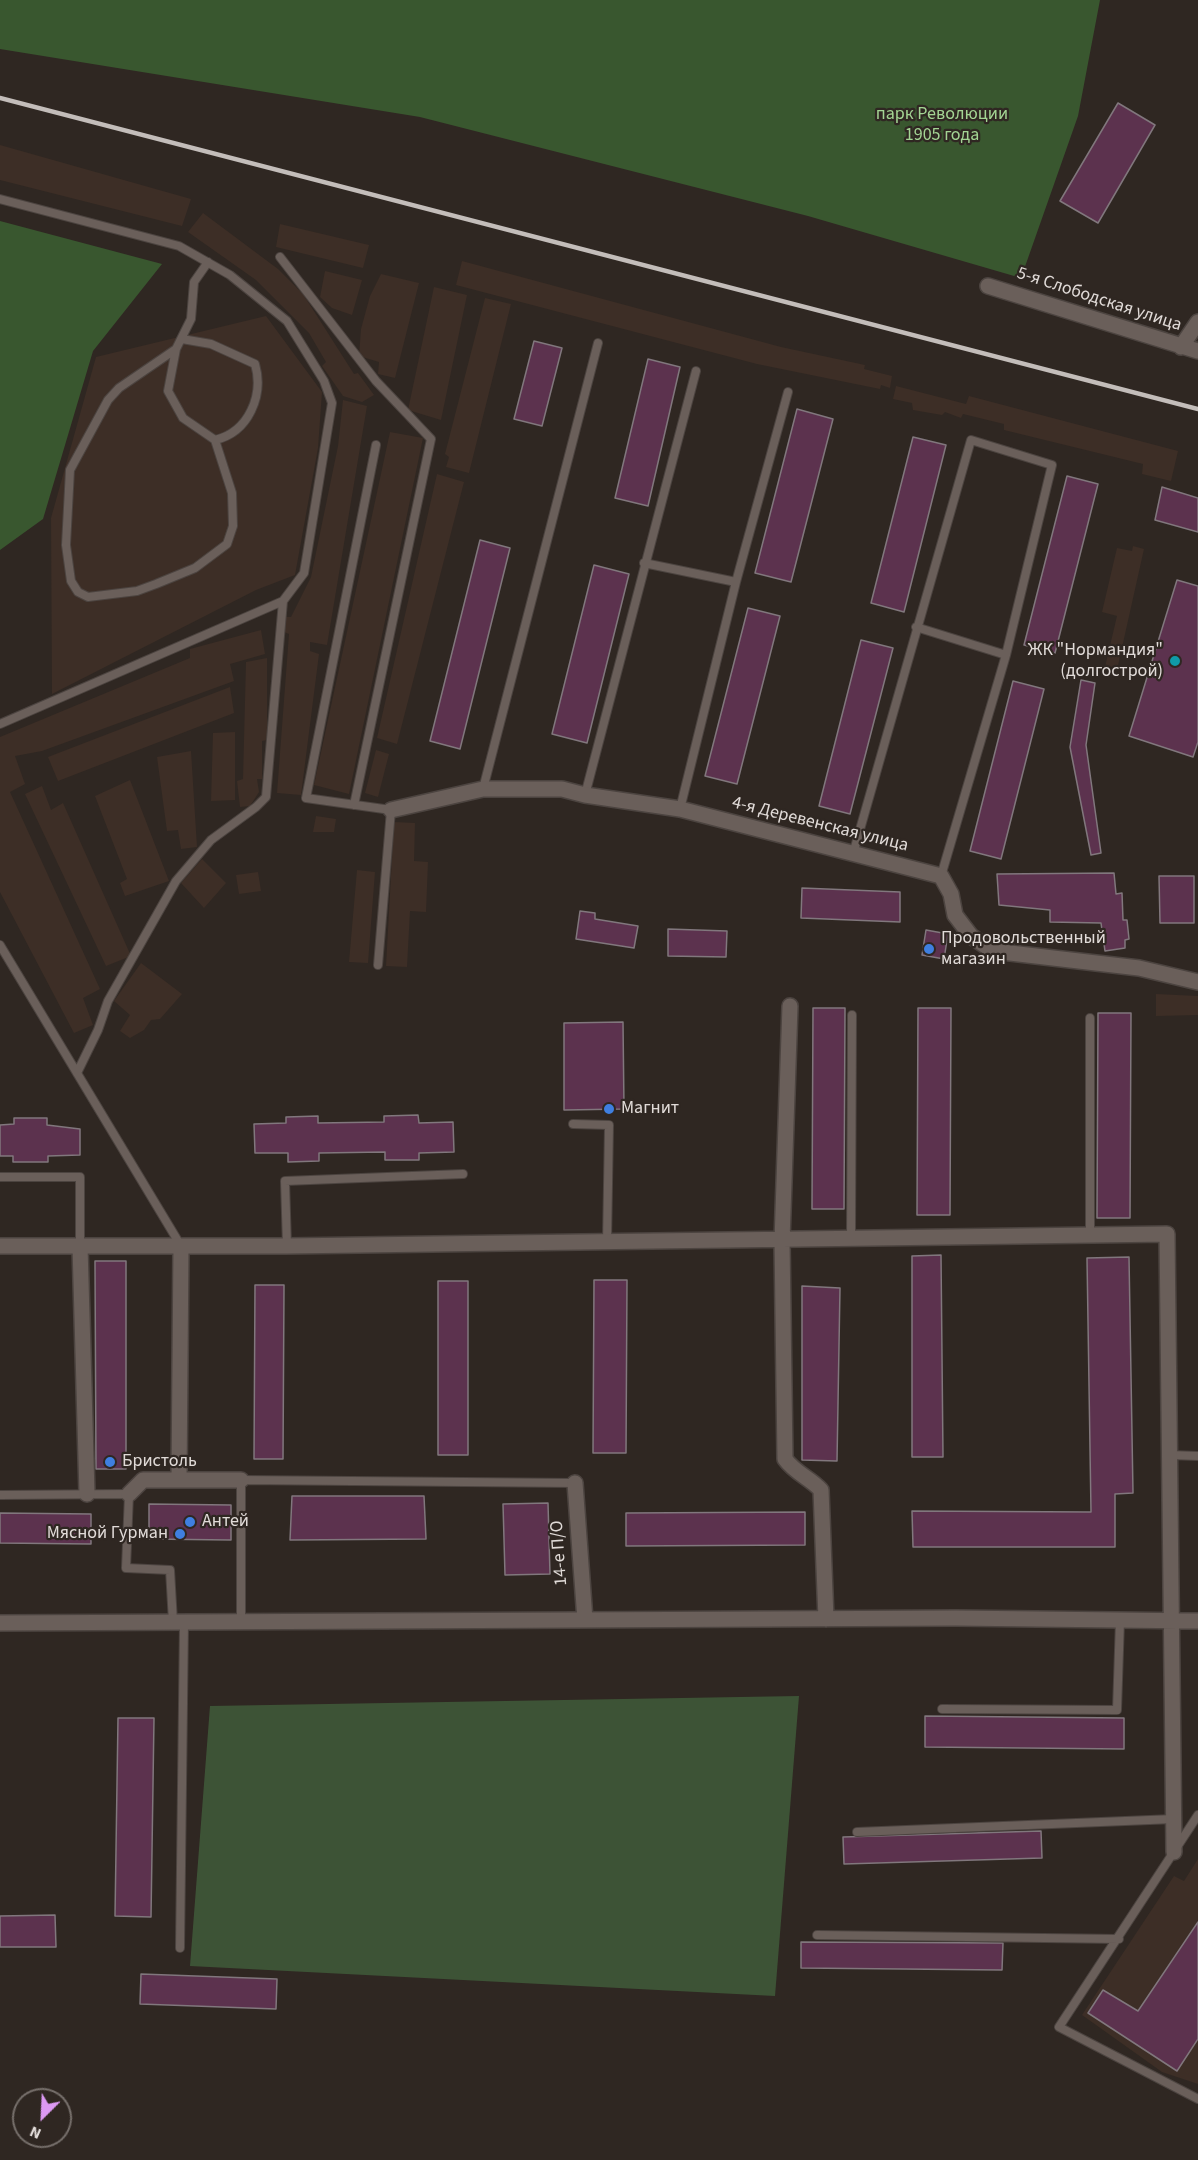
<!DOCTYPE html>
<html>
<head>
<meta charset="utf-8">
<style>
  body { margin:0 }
  #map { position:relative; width:1198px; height:2160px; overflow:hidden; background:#2f2722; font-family:"Source Sans 3",sans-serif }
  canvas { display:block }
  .north { position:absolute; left:12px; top:2088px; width:60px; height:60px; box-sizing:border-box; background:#2f2722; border:2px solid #766f6b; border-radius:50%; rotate:204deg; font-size:16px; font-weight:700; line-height:24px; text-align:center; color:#e1dbd8 }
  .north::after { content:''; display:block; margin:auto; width:21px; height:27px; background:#dc99f4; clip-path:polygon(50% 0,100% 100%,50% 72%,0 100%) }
</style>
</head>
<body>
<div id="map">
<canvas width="1198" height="2160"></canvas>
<div class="north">N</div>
</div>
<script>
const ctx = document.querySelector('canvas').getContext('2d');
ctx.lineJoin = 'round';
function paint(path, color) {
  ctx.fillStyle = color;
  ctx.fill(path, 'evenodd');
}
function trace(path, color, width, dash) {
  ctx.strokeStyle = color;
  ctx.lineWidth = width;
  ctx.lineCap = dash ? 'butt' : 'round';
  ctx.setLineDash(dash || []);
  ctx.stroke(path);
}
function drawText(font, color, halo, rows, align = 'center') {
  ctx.font = font + ' "Source Sans 3",sans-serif';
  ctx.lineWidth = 4.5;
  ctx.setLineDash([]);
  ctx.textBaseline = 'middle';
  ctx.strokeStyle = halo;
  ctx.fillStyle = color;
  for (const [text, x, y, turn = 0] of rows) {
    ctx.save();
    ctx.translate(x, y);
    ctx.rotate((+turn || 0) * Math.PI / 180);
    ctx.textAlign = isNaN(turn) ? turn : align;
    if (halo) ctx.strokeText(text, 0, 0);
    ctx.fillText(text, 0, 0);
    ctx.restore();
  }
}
paint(new Path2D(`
  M 0,145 L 191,199 L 182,226 L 0,180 Z
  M 203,213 L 278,269 L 303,294 L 354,374 L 358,373 L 374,395 L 362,402 L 343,396 L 322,366 L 326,362 L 309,333 L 256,280 L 188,232 Z
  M 280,224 L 369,245 L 363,268 L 276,247 Z
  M 462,261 L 781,347 L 865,365 L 864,369 L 892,376 L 890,388 L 881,385 L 880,389 L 757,364 L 456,285 Z
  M 325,271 L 362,280 L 352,315 L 332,308 L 320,297 Z
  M 381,274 L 419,283 L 395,378 L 378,374 L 379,362 L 359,356 L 361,329 L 370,296 Z
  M 434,287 L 467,295 L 441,420 L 408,410 Z
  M 485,298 L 511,304 L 469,473 L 446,467 L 449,457 L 445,454 Z
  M 266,316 L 322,392 L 318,448 L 295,575 L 256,590 L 52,694 L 51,518 L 96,357 Z
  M 896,386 L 966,404 L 969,396 L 1178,451 L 1171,481 L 1142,474 L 1143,464 L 1004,430 L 1004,424 L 963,414 L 961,418 L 945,412 L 942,415 L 913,410 L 912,403 L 893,399 Z
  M 343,400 L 367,406 L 327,645 L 310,642 L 310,651 L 319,654 L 301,795 L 277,793 L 289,634 L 284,632 L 286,617 L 291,617 L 311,577 L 338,446 Z
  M 390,432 L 423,438 L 349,794 L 314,785 Z
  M 437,474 L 464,482 L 397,744 L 377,738 Z
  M 1133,546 L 1144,549 L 1117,670 L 1105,667 L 1117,616 L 1102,612 L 1117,548 L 1132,551 Z
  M 261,630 L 265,654 L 230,664 L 234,681 L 42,751 L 15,756 L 25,784 L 10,792 L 100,989 L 83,998 L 93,1025 L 74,1033 L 0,892 L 0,737 L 190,658 L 190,649 Z
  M 267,658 L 267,740 L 262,741 L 262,779 L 257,779 L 259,792 L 250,806 L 240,807 L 237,781 L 243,779 L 246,662 Z
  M 230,687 L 234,713 L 58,781 L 48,757 Z
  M 235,732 L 235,800 L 211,801 L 213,733 Z
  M 376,750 L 389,754 L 378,797 L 365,793 Z
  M 191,751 L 197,847 L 181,849 L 178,830 L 167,831 L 157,757 Z
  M 130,780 L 169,881 L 125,896 L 120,883 L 127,879 L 95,796 Z
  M 42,786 L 51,810 L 63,803 L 131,956 L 106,966 L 25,794 Z
  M 316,816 L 336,819 L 334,832 L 313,832 Z
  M 394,822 L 415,823 L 414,861 L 428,862 L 426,912 L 410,911 L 407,967 L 386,966 Z
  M 202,859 L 226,883 L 204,908 L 181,883 Z
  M 357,870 L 375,872 L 368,963 L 349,962 Z
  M 258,872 L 261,891 L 239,894 L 236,875 Z
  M 141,963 L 182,994 L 160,1019 L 151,1020 L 144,1030 L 130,1038 L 120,1031 L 130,1015 L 114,1001 Z
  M 1156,994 L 1198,996 L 1198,1015 L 1156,1016 Z
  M 1198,1859 L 1198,2084 L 1162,2072 L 1082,2015 L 1174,1876 L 1184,1881 Z`), '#3d2e26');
paint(new Path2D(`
  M 799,1696 L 775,1996 L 190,1966 L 210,1706 Z`), '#3d5336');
paint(new Path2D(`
  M 0,0 L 1100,0 L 1078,116 L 1021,278 L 808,216 L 420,117 L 0,49 Z
  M 0,221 L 162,264 L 93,351 L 43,519 L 0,550 Z`), '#39572f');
const building = new Path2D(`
  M 1118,103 L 1155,125 L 1098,223 L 1060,201 Z
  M 534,341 L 562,348 L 542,426 L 514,419 Z
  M 648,359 L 680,367 L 648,506 L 615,498 Z
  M 797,409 L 833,419 L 791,582 L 755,573 Z
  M 913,437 L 946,445 L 904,612 L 871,603 Z
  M 1067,476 L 1098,484 L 1055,653 L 1024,645 Z
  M 1162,487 L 1198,498 L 1198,532 L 1155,520 Z
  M 480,540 L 510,548 L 460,749 L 430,741 Z
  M 594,565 L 629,574 L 587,743 L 552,734 Z
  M 1177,580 L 1198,586 L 1198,742 L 1193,757 L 1129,736 Z
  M 748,608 L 780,616 L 737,784 L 705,776 Z
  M 861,640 L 893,648 L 850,814 L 819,806 Z
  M 1081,680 L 1095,683 L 1086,745 L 1101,853 L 1091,855 L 1070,747 Z
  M 1013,681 L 1044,689 L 1001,859 L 970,851 Z
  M 1114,873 L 1116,894 L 1122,893 L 1123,920 L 1127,920 L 1129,939 L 1125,940 L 1125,948 L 1105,951 L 1101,923 L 1050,922 L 1050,910 L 999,905 L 997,874 Z
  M 1159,876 L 1194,876 L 1194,923 L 1160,923 Z
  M 802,888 L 900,892 L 900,922 L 801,918 Z
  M 580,911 L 595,913 L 595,919 L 638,926 L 634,948 L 576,939 Z
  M 668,929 L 727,931 L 726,957 L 668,956 Z
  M 926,930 L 948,934 L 944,959 L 922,955 Z
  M 813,1008 L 845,1008 L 844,1209 L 812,1209 Z
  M 918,1008 L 951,1008 L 950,1215 L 917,1215 Z
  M 1098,1013 L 1131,1013 L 1130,1218 L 1097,1218 Z
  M 623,1022 L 624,1109 L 564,1110 L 564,1023 Z
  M 418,1115 L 419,1123 L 453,1122 L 454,1152 L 419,1153 L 419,1160 L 385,1160 L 385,1152 L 319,1153 L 319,1161 L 288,1162 L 288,1153 L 255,1153 L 254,1124 L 286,1123 L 286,1117 L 318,1116 L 318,1123 L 384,1122 L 384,1116 Z
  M 14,1118 L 47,1118 L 47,1125 L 80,1129 L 80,1155 L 48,1156 L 48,1162 L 13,1162 L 13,1156 L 0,1156 L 0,1125 L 14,1124 Z
  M 941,1255 L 943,1457 L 912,1457 L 912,1256 Z
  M 1129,1257 L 1133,1493 L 1115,1494 L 1115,1547 L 913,1547 L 912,1511 L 1091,1512 L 1087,1258 Z
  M 95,1261 L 126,1261 L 126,1469 L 96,1469 Z
  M 594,1280 L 627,1280 L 626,1453 L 593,1453 Z
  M 438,1281 L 468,1281 L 468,1455 L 438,1455 Z
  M 255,1285 L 284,1285 L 283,1459 L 254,1459 Z
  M 802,1286 L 840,1288 L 837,1461 L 802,1460 Z
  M 292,1496 L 424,1496 L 426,1539 L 290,1540 Z
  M 548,1503 L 550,1574 L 505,1575 L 503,1504 Z
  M 149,1504 L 231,1505 L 231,1540 L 149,1539 Z
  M 805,1512 L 805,1545 L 626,1546 L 626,1513 Z
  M 0,1513 L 91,1514 L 91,1544 L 0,1543 Z
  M 925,1716 L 1124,1718 L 1124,1749 L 925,1747 Z
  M 118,1718 L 154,1718 L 151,1917 L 115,1916 Z
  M 1041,1831 L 1042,1858 L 844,1864 L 843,1837 Z
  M 55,1915 L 56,1947 L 0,1947 L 0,1916 Z
  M 1198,1922 L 1198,2039 L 1177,2071 L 1088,2013 L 1103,1990 L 1138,2011 Z
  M 801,1942 L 1003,1943 L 1002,1970 L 801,1968 Z
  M 141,1974 L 277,1979 L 276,2009 L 140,2004 Z`);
paint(building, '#5c324e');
trace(building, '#81777d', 1.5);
const lane = new Path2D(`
  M 0,199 L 179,246 L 230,275 L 287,321 L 324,381 L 332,403 L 304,573 L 283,601 L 0,724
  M 280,257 L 376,381 L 431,439 L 354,805
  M 182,339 L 211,344 L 255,364 C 264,395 249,432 215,440
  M 176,349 L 168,391 L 183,418 L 215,440 L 232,493 L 233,526 L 227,544 L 195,568 L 156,584 L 137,591 L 88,597 L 78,592 L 71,581 L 66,545 L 70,470 L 108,400 L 119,388 L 176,349 L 191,319 L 194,282 L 208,262
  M 376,445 L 306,798 L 391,810 L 378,965
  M 644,563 L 736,582
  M 916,627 L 1006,655
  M 483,789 L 598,343
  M 585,795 L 696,371
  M 680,809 L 736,582 L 788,392
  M 853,854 L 971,440 L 1052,465 L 1006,655 L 941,876
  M 0,945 L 181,1246
  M 77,1073 L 98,1030 L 108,1001 L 176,881 L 211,840 L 256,807 L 266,797 L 283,601
  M 573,1124 L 609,1125 L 607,1243
  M 0,1177 L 80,1177 L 80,1246
  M 1090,1234 L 1090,1018
  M 851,1240 L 852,1015
  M 287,1246 L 285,1181 L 463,1174
  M 1170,1455 L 1198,1456
  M 0,1495 L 129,1494 L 126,1568 L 170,1570 L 173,1622
  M 241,1622 L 241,1480 L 575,1483
  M 942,1709 L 1117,1710 L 1120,1620
  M 1198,1815 L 1059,2027 L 1198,2099
  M 857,1832 L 1174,1819
  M 817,1935 L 1119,1939
  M 180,1948 L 184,1622`);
const street = new Path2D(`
  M 988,286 L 1198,351
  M 1181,347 L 1198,322
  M 391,810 L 483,789 L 562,789 L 585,795 L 680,809 L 941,876 L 951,894 L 955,915 L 971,936 L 993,951 L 1139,968 L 1198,982
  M 790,1006 L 782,1241 L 785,1459 C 795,1473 810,1478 821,1490 L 826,1619
  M 0,1246 L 287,1246 L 1167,1234 L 1174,1852
  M 80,1246 L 87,1494
  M 179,1480 L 181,1246
  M 575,1483 L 585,1620
  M 129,1494 L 143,1480 L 241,1480
  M 0,1623 L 956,1618 L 1198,1621`);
trace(lane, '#4c4440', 10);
trace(street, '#4c4440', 18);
trace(lane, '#6a5f5a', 8);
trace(street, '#6a5f5a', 15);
trace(new Path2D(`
  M 0,98 L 1198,409`), '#c3bdba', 4.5);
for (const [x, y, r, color] of [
  [1175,661,6,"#0f9aa8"],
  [929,949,6,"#3f7fe0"],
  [609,1109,6,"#3f7fe0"],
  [110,1462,6,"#3f7fe0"],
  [190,1522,6,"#3f7fe0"],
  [180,1534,6,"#3f7fe0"]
]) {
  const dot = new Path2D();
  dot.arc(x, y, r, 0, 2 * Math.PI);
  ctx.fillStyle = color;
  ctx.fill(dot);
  trace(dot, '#2f2722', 2);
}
drawText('18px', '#a3d493', '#2f2722', [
  ["парк Революции",942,115],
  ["1905 года",942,136]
]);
drawText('18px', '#e1dbd8', '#2f2722', [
  ["5-я Слободская улица",1099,300,18],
  ["4-я Деревенская улица",820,825,14],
  ["14-е П/О",560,1553,-94]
]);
drawText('18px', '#e1dbd8', '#2f2722', [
  ["ЖК \"Нормандия\"",1163,651,"right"],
  ["(долгострой)",1163,672,"right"],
  ["Продовольственный",941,939],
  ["магазин",941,960],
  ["Магнит",621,1109],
  ["Бристоль",122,1462],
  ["Антей",202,1522],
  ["Мясной Гурман",168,1534,"right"]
], 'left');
</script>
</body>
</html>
